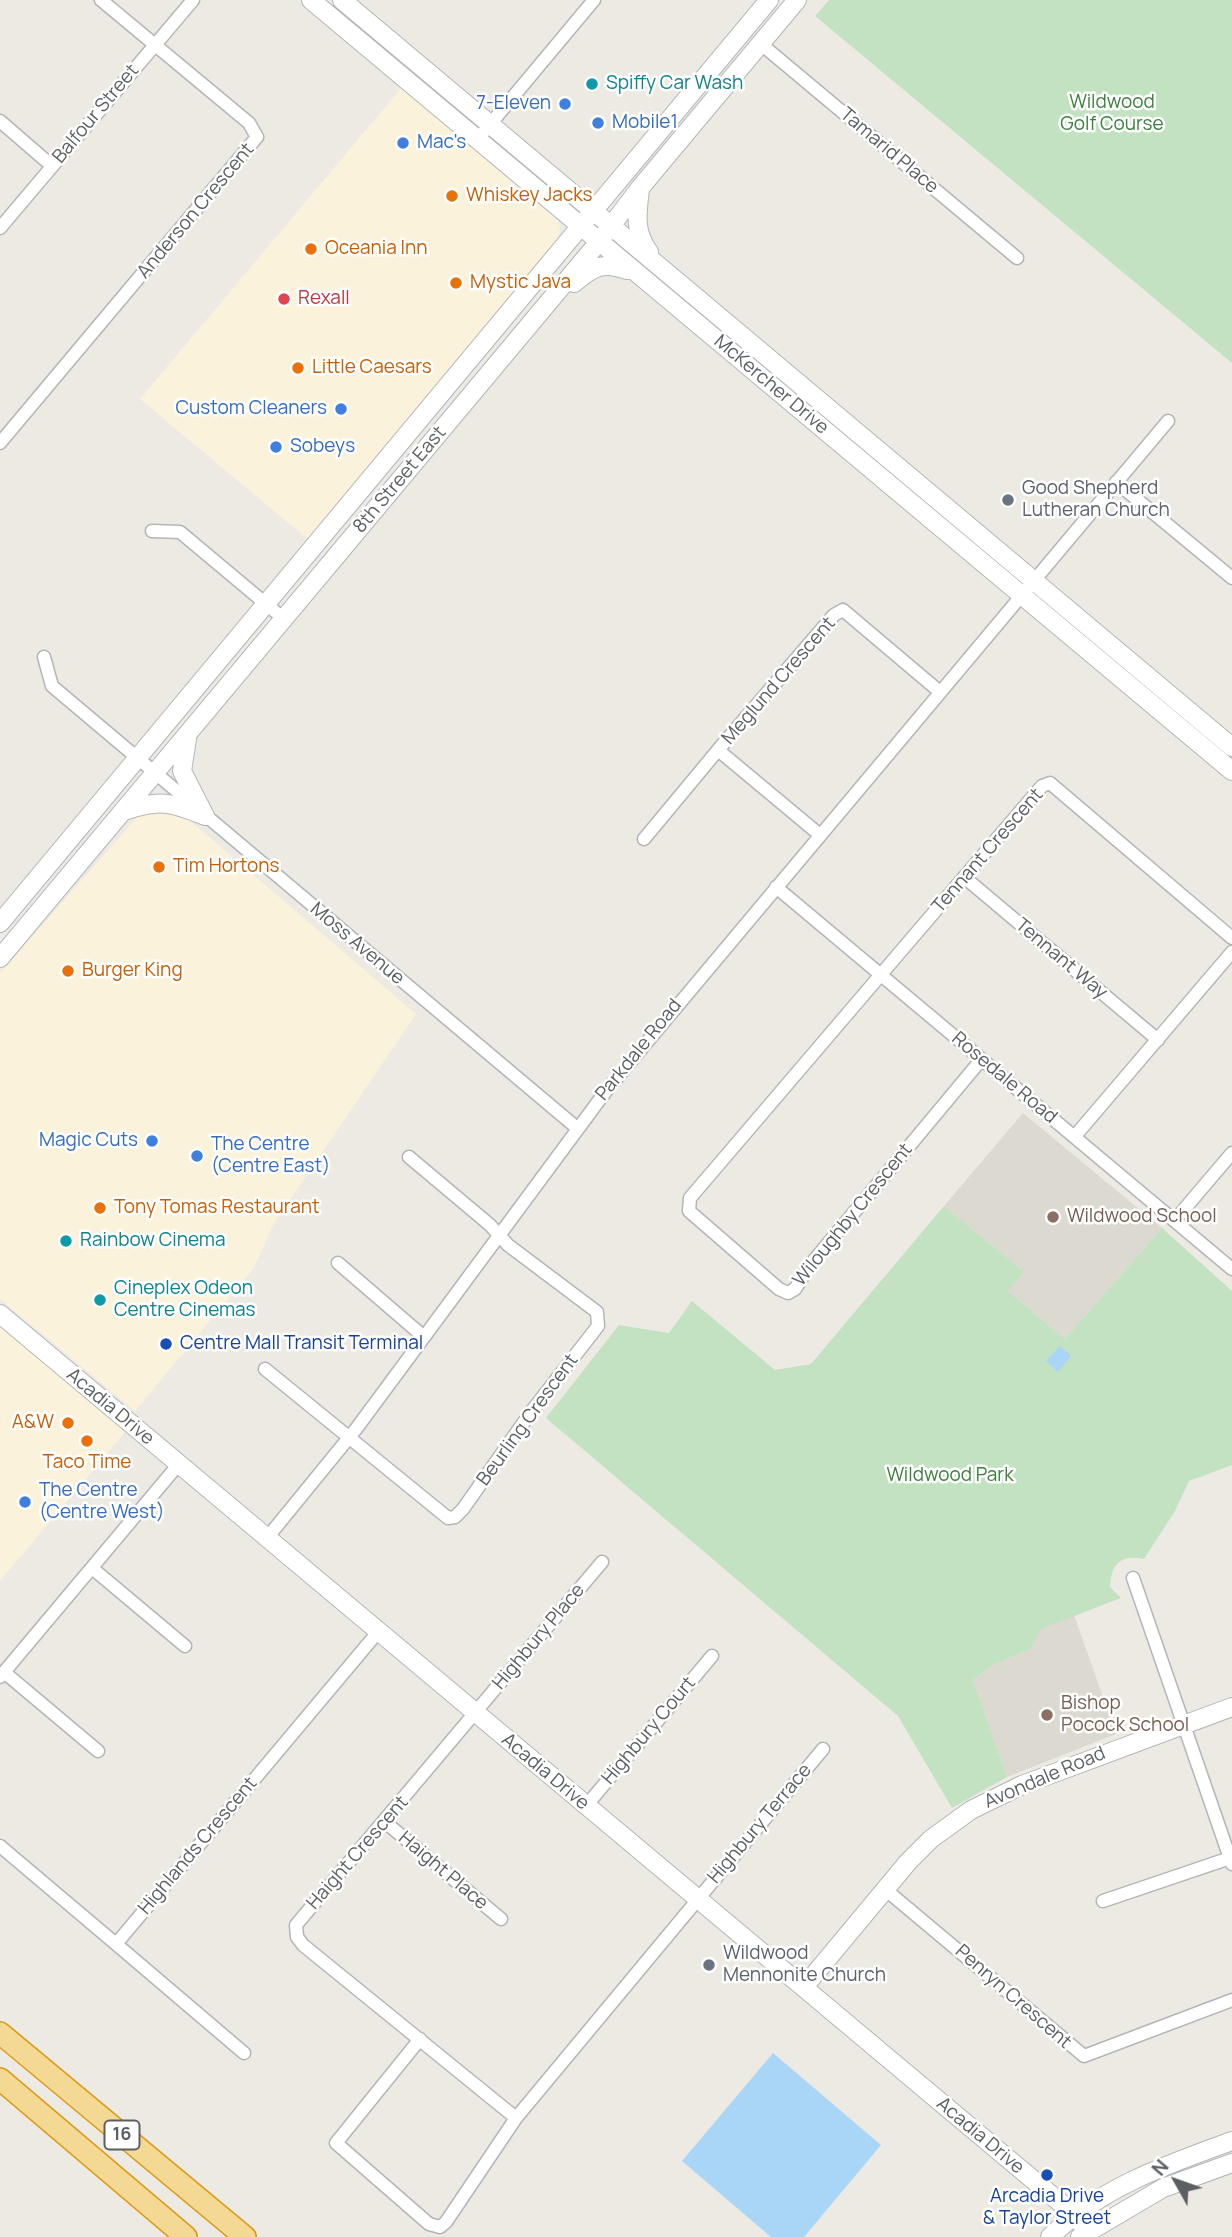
<!DOCTYPE html>
<html>
<head>
<meta charset="utf-8">
<style>
  body { margin:0 }
  #map { position:relative; width:1232px; height:2237px; overflow:hidden; background:#edeae3; font-family:Manrope,sans-serif }
  canvas { display:block }
  .north { position:absolute; left:1141px; top:2146px; width:70px; height:70px; -webkit-text-stroke:5px #fff; paint-order:stroke; rotate:310deg; font-size:19px; font-weight:700; line-height:28px; text-align:center; color:#5b5f62 }
  .north::after { content:''; display:block; margin:auto; width:24px; height:32px; background:#5b5f62; clip-path:polygon(50% 0,100% 100%,50% 72%,0 100%) }
</style>
</head>
<body>
<div id="map">
<canvas width="1232" height="2237"></canvas>
<div class="north">N</div>
</div>
<script>
const ctx = document.querySelector('canvas').getContext('2d');
ctx.lineJoin = 'round';
function paint(path, color) {
  ctx.fillStyle = color;
  ctx.fill(path, 'evenodd');
}
function trace(path, color, width, dash) {
  ctx.strokeStyle = color;
  ctx.lineWidth = width;
  ctx.lineCap = dash ? 'butt' : 'round';
  ctx.setLineDash(dash || []);
  ctx.stroke(path);
}
function drawText(font, color, halo, rows, align = 'center') {
  ctx.font = font + ' Manrope,sans-serif';
  ctx.lineWidth = 5;
  ctx.setLineDash([]);
  ctx.textBaseline = 'middle';
  ctx.strokeStyle = halo;
  ctx.fillStyle = color;
  for (const [text, x, y, turn = 0] of rows) {
    ctx.save();
    ctx.translate(x, y);
    ctx.rotate((+turn || 0) * Math.PI / 180);
    ctx.textAlign = isNaN(turn) ? turn : align;
    if (halo) ctx.strokeText(text, 0, 0);
    ctx.fillText(text, 0, 0);
    ctx.restore();
  }
}
paint(new Path2D(`
  M 407,81 L 553,205 L 560,226 L 559,237 L 552,265 L 316,546 L 140,399 Z
  M 155,808 L 182,814 L 416,1014 L 273,1225 L 254,1268 L 135,1411 L 0,1299 L 0,973 L 139,815 Z
  M 0,1314 L 131,1425 L 0,1581 Z`), '#faf2da');
paint(new Path2D(`
  M 1023,1113 L 1162,1228 L 1065,1339 L 1008,1291 L 1024,1272 L 944,1206 Z
  M 1074,1615 L 1116,1734 L 1007,1777 L 973,1680 L 995,1664 L 1030,1649 L 1040,1629 Z`), '#dcd9d1');
paint(new Path2D(`
  M 829,0 L 1232,0 L 1232,363 L 815,16 Z
  M 944,1206 L 1024,1272 L 1008,1291 L 1065,1339 L 1162,1228 L 1232,1291 L 1232,1465 L 1189,1481 L 1175,1511 L 1144,1559 C 1121,1554 1111,1564 1110,1587 L 1121,1598 L 1041,1629 L 1030,1649 L 995,1664 L 973,1680 L 1007,1777 L 952,1808 L 898,1716 L 546,1418 L 619,1325 L 669,1333 L 692,1301 L 775,1370 L 811,1364 Z`), '#c2e2c2');
paint(new Path2D(`
  M 1060,1346 L 1071,1356 L 1058,1372 L 1046,1361 Z
  M 773,2053 L 881,2145 L 804,2237 L 771,2237 L 682,2161 Z`), '#a9d6f7');
const street = new Path2D(`
  M 761,44 L 1017,258
  M 0,121 L 52,166
  M 477,140 L 594,0
  M 0,228 L 193,0
  M 0,443 L 257,137 L 249,123 L 101,0
  M 1116,482 L 1232,578
  M 152,531 L 180,532 L 284,619
  M 44,657 L 52,686 L 577,1128
  M 820,835 L 718,750 L 834,615 L 843,610 L 940,692
  M 644,839 L 718,750
  M 964,877 L 1158,1040
  M 776,887 L 1232,1269
  M 981,1060 L 811,1264 L 795,1289 L 788,1293 L 779,1289 L 689,1211 L 690,1198 L 1042,786 L 1050,783 L 1232,938
  M 1075,1136 L 1232,952
  M 1175,1220 L 1232,1153
  M 338,1263 L 424,1337
  M 265,1369 L 448,1518 L 455,1517 L 463,1509 L 531,1412 L 598,1326 L 597,1312 L 508,1245 L 490,1225 L 409,1157
  M 267,1538 L 356,1429 L 606,1091 L 1168,421
  M 602,1562 L 296,1925 L 297,1937 L 303,1945 L 516,2118 L 823,1749
  M 92,1568 L 185,1646
  M 1133,1578 L 1232,1864
  M 4,1672 L 98,1751
  M 0,1677 L 178,1465
  M 586,1806 L 712,1656
  M 385,1822 L 501,1919
  M 0,1846 L 116,1944 L 378,1632
  M 886,1890 L 1084,2056 L 1232,2000
  M 1103,1901 L 1230,1858
  M 116,1944 L 244,2053
  M 420,2039 L 336,2143 L 429,2224 L 440,2227 L 446,2222 L 516,2118`);
const secondary = new Path2D(`
  M 311,0 C 617,257 925,514 1232,771
  M 342,0 L 1232,747
  M 640,189 C 637,214 634,232 649,252
  M 574,283 C 593,267 602,261 627,270
  M 187,739 L 182,771 L 205,816
  M 124,811 C 159,799 171,802 205,816
  M 0,923 L 769,0
  M 0,958 L 598,243 L 640,188 L 797,0
  M 0,1314 L 1068,2209 L 1088,2231
  M 804,1987 L 908,1862 L 931,1839 L 971,1810 L 1022,1785 L 1232,1707
  M 1050,2237 C 1101,2187 1166,2165 1232,2141
  M 1080,2237 L 1163,2188 L 1232,2163`);
const highway = new Path2D(`
  M 0,2033 L 245,2237
  M 0,2079 L 186,2237`);
trace(street, '#b4b5b9', 15);
trace(secondary, '#b2b6b9', 20);
trace(highway, '#dc9a14', 24);
trace(street, '#fff', 12);
trace(secondary, '#fff', 18);
trace(highway, '#f3d994', 21);
for (const [x, y, r, color] of [
  [592,84,7,"#0f9aa8"],
  [565,104,7,"#3f7fe0"],
  [598,123,7,"#3f7fe0"],
  [403,143,7,"#3f7fe0"],
  [452,196,7,"#e8710a"],
  [311,249,7,"#e8710a"],
  [456,283,7,"#e8710a"],
  [284,299,7,"#e0444e"],
  [298,368,7,"#e8710a"],
  [341,409,7,"#3f7fe0"],
  [276,447,7,"#3f7fe0"],
  [1008,500,7,"#6b7280"],
  [159,867,7,"#e8710a"],
  [68,971,7,"#e8710a"],
  [152,1141,7,"#3f7fe0"],
  [197,1156,7,"#3f7fe0"],
  [100,1208,7,"#e8710a"],
  [1053,1217,7,"#8d6e63"],
  [66,1241,7,"#0f9aa8"],
  [100,1300,7,"#0f9aa8"],
  [166,1344,7,"#1a4fb4"],
  [68,1423,7,"#e8710a"],
  [87,1441,7,"#e8710a"],
  [25,1502,7,"#3f7fe0"],
  [1047,1715,7,"#8d6e63"],
  [709,1965,7,"#6b7280"],
  [1047,2175,7,"#1a4fb4"]
]) {
  const dot = new Path2D();
  dot.arc(x, y, r, 0, 2 * Math.PI);
  ctx.fillStyle = color;
  ctx.fill(dot);
  trace(dot, '#fff', 2.5);
}
for (const [x, y, w] of [
  [122,2135,35]
]) {
  const box = new Path2D();
  box.roundRect(x - w / 2, y - 14.5, w, 29, 5);
  ctx.fillStyle = '#fff';
  ctx.fill(box);
  trace(box, '#5b5f62', 2);
}
drawText('bold 18px', '#5b5f62', null, [
  ["16",122,2135]
]);
drawText('19px', '#0d838f', '#fff', [
  ["Spiffy Car Wash",606,84],
  ["Rainbow Cinema",80,1241],
  ["Cineplex Odeon",114,1289],
  ["Centre Cinemas",114,1311]
], 'left');
drawText('19px', '#3c803e', '#fff', [
  ["Wildwood",1112,103],
  ["Golf Course",1112,125],
  ["Wildwood Park",950,1476]
]);
drawText('19px', '#366cbe', '#fff', [
  ["7-Eleven",551,104,"right"],
  ["Mobile1",612,123],
  ["Mac's",417,143],
  ["Custom Cleaners",327,409,"right"],
  ["Sobeys",290,447],
  ["Magic Cuts",138,1141,"right"],
  ["The Centre",211,1145],
  ["(Centre East)",211,1167],
  ["The Centre",39,1491],
  ["(Centre West)",39,1513]
], 'left');
drawText('19px', '#5b5f62', '#fff', [
  ["Balfour Street",96,114,-50],
  ["Tamarid Place",889,151,40],
  ["Anderson Crescent",196,211,-50],
  ["McKercher Drive",771,385,40],
  ["8th Street East",400,480,-50],
  ["Meglund Crescent",779,681,-49],
  ["Tennant Crescent",988,851,-49],
  ["Moss Avenue",357,944,40],
  ["Tennant Way",1061,959,40],
  ["Parkdale Road",639,1050,-51],
  ["Rosedale Road",1004,1078,40],
  ["Wiloughby Crescent",853,1215,-51],
  ["Acadia Drive",110,1407,40],
  ["Beurling Crescent",528,1420,-54],
  ["Highbury Place",539,1637,-50],
  ["Highbury Court",649,1731,-50],
  ["Acadia Drive",545,1772,40],
  ["Avondale Road",1045,1778,-23],
  ["Highbury Terrace",760,1824,-50],
  ["Highlands Crescent",198,1846,-50],
  ["Haight Crescent",358,1853,-49],
  ["Haight Place",443,1871,40],
  ["Penryn Crescent",1013,1997,41],
  ["Acadia Drive",980,2136,40]
]);
drawText('19px', '#c56008', '#fff', [
  ["Whiskey Jacks",466,196],
  ["Oceania Inn",325,249],
  ["Mystic Java",470,283],
  ["Little Caesars",312,368],
  ["Tim Hortons",173,867],
  ["Burger King",82,971],
  ["Tony Tomas Restaurant",114,1208],
  ["A&W",54,1423,"right"],
  ["Taco Time",87,1463,"center"]
], 'left');
drawText('19px', '#be3a42', '#fff', [
  ["Rexall",298,299]
], 'left');
drawText('19px', '#5b616d', '#fff', [
  ["Good Shepherd",1022,489],
  ["Lutheran Church",1022,511],
  ["Wildwood",723,1954],
  ["Mennonite Church",723,1976]
], 'left');
drawText('19px', '#785e54', '#fff', [
  ["Wildwood School",1067,1217],
  ["Bishop",1061,1704],
  ["Pocock School",1061,1726]
], 'left');
drawText('19px', '#164399', '#fff', [
  ["Centre Mall Transit Terminal",180,1344],
  ["Arcadia Drive",1047,2197,"center"],
  ["& Taylor Street",1047,2219,"center"]
], 'left');
</script>
</body>
</html>
